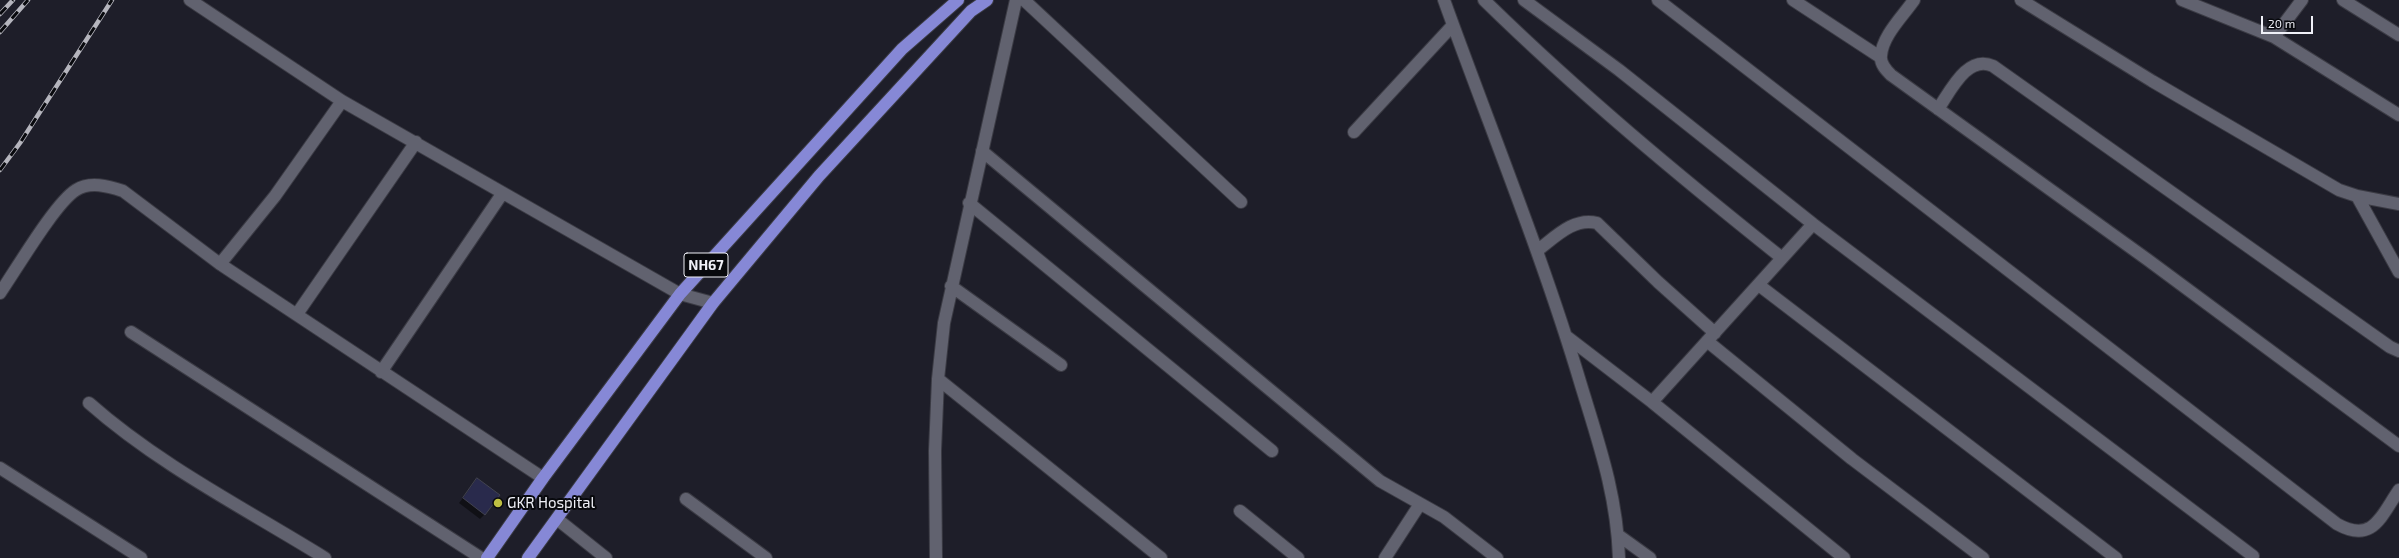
<!DOCTYPE html>
<html>
<head>
<meta charset="utf-8">
<style>
  body { margin:0 }
  #map { position:relative; width:2399px; height:558px; overflow:hidden; background:#1e1e29; font-family:"Exo 2",sans-serif }
  canvas { display:block }
  .scale { position:absolute; left:2261px; top:16px; width:52px; height:18px; box-sizing:border-box; border:2px solid #f0f1f8; border-top:0; padding-left:5px; font-size:12px; line-height:14px; white-space:nowrap; color:#f0f1f8; -webkit-text-stroke:3px #08090d; paint-order:stroke }
</style>
</head>
<body>
<div id="map">
<canvas width="2399" height="558"></canvas>
<div class="scale">20 m</div>
</div>
<script>
const ctx = document.querySelector('canvas').getContext('2d');
ctx.lineJoin = 'round';
function paint(path, color) {
  ctx.fillStyle = color;
  ctx.fill(path, 'evenodd');
}
function trace(path, color, width, dash) {
  ctx.strokeStyle = color;
  ctx.lineWidth = width;
  ctx.lineCap = dash ? 'butt' : 'round';
  ctx.setLineDash(dash || []);
  ctx.stroke(path);
}
function drawText(font, color, halo, rows, align = 'center') {
  ctx.font = font + ' "Exo 2",sans-serif';
  ctx.lineWidth = 4;
  ctx.setLineDash([]);
  ctx.textBaseline = 'middle';
  ctx.strokeStyle = halo;
  ctx.fillStyle = color;
  for (const [text, x, y, turn = 0] of rows) {
    ctx.save();
    ctx.translate(x, y);
    ctx.rotate((+turn || 0) * Math.PI / 180);
    ctx.textAlign = isNaN(turn) ? turn : align;
    if (halo) ctx.strokeText(text, 0, 0);
    ctx.fillText(text, 0, 0);
    ctx.restore();
  }
}
paint(new Path2D(`
  M 477,480 L 485,514 L 480,519 L 459,503 Z`), '#0007');
const building = new Path2D(`
  M 477,478 L 500,495 L 485,515 L 463,498 Z`);
paint(building, '#292a4c');
trace(building, '#42434f', 1);
const minor = new Path2D(`
  M 190,0 L 342,101 L 680,294 L 713,303
  M 1024,0 L 1241,202
  M 1444,0 C 1490,128 1542,254 1581,385 C 1599,444 1617,495 1619,558
  M 1484,0 C 1578,92 1679,176 1782,258
  M 1524,0 L 1619,70 L 1813,224 L 2253,556
  M 1658,0 L 2337,524 C 2373,544 2381,516 2399,490
  M 1793,0 L 1880,57
  M 1914,0 C 1903,16 1882,36 1881,56 C 1880,64 1886,70 1891,75 L 2148,260 L 2399,446
  M 2021,0 L 2152,81 L 2339,190 L 2357,196 L 2399,204
  M 2182,0 L 2274,37 L 2399,115
  M 2343,0 L 2399,35
  M 2274,37 L 2302,0
  M 1938,109 C 1950,92 1967,54 1993,66 L 2390,347 L 2399,351
  M 1354,132 L 1453,25
  M 982,151 L 1380,481 L 1444,517 L 1497,558
  M 2357,196 L 2399,272
  M 969,203 L 1272,451
  M 1538,250 C 1555,237 1574,217 1597,223 L 1658,282 L 1715,333
  M 220,264 L 275,196 L 342,101
  M 951,286 L 1061,365
  M 1760,286 L 2116,558
  M 0,293 C 16,270 55,203 76,190 C 90,181 108,186 123,191 L 220,264 L 543,478
  M 297,314 L 416,142
  M 131,332 L 481,558
  M 1566,336 L 1652,402 L 1844,558
  M 1707,341 L 1852,459 L 1983,558
  M 381,372 L 502,194
  M 938,379 L 1161,558
  M 1652,402 L 1813,224
  M 89,403 C 159,465 246,509 325,558
  M 0,468 L 141,558
  M 686,499 L 766,558
  M 1240,511 L 1298,558
  M 557,519 L 606,558
  M 1618,535 L 1650,558
  M 936,558 L 935,451 L 938,379 L 944,323 L 1016,0
  M 1385,558 L 1420,504`);
const trunk = new Path2D(`
  M 487,558 L 543,478 L 680,294 L 902,49 L 958,0
  M 528,558 L 713,303 L 819,176 L 971,11 L 987,0`);
trace(minor, '#3b3b44', 14);
trace(trunk, '#3b3b44', 14);
trace(minor, '#61626f', 12);
trace(trunk, '#8688d6', 12);
const rail = new Path2D(`
  M 0,14 L 13,0
  M 0,32 L 28,0
  M 0,170 L 20,143 L 112,0`);
trace(rail, '#b5b5bd', 4.5);
trace(rail, '#08090d', 3, [9]);
for (const [x, y, r, color] of [
  [498,503,5,"#bebf42"]
]) {
  const dot = new Path2D();
  dot.arc(x, y, r, 0, 2 * Math.PI);
  ctx.fillStyle = color;
  ctx.fill(dot);
  trace(dot, '#08090d', 1.5);
}
for (const [x, y, w] of [
  [706,265,44]
]) {
  const box = new Path2D();
  box.roundRect(x - w / 2, y - 12, w, 24, 3);
  ctx.fillStyle = '#08090d';
  ctx.fill(box);
  trace(box, '#f0f1f8', 1);
}
drawText('bold 14px', '#f0f1f8', null, [
  ["NH67",706,265]
]);
drawText('15px', '#f0f1f8', '#08090d', [
  ["GKR Hospital",507,503]
], 'left');
</script>
</body>
</html>
